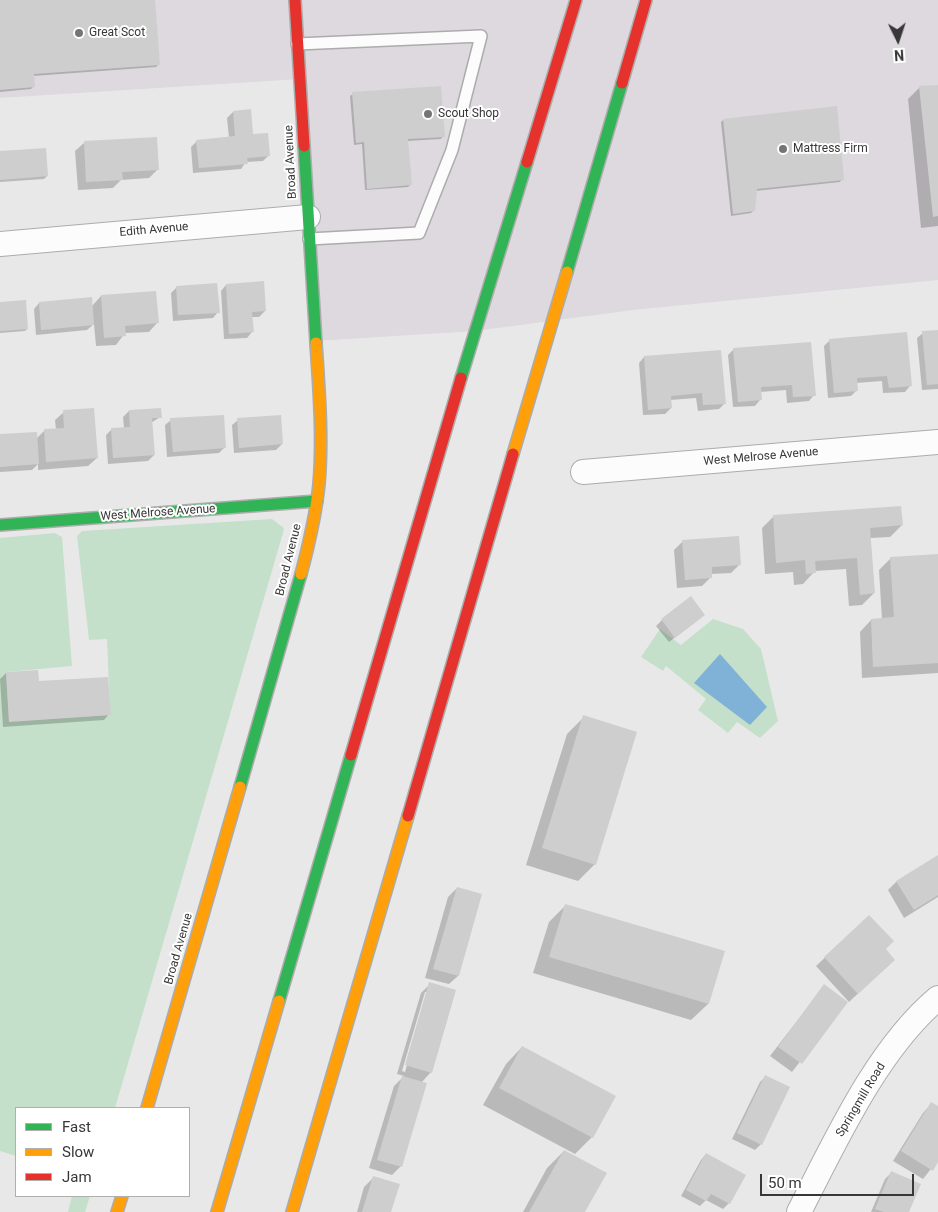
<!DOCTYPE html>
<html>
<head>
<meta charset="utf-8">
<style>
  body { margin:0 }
  #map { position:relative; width:938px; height:1212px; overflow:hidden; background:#e9e8e9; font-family:Roboto,sans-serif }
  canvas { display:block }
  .legend { position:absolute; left:15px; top:1107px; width:175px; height:90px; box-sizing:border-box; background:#fff; border:1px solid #afafaf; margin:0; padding:6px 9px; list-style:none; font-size:15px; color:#373738 }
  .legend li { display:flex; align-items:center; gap:10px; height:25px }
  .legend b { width:25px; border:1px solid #afafaf }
  .north { position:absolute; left:873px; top:15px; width:50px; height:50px; -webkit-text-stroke:4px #fff; paint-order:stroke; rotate:176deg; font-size:14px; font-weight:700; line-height:20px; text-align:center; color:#373738 }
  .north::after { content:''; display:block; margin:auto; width:18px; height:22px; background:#373738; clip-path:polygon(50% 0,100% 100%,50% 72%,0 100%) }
  .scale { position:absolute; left:760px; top:1174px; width:154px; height:22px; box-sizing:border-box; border:2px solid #373738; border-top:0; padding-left:6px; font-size:15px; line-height:18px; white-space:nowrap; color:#373738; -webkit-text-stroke:4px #fff; paint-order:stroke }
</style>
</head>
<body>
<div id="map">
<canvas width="938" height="1212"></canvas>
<ul class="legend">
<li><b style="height:6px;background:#30b455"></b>Fast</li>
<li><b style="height:6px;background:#ff9f0a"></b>Slow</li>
<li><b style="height:6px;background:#e5322d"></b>Jam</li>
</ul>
<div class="north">N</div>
<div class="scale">50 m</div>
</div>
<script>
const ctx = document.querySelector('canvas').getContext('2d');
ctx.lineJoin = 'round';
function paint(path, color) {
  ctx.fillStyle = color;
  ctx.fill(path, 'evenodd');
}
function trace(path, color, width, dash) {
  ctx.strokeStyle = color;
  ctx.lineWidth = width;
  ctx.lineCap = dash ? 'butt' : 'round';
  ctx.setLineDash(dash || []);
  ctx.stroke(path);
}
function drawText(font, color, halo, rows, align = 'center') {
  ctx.font = font + ' Roboto,sans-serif';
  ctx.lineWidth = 4;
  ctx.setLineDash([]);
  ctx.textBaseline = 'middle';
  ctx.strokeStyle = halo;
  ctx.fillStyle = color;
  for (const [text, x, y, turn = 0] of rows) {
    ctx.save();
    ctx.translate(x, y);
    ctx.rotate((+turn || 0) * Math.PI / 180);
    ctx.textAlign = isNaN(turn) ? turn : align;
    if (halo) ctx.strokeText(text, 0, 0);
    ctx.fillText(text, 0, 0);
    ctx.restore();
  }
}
paint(new Path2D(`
  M 0,0 L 938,0 L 938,280 L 633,310 L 475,331 L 316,341 L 300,79 L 0,98 Z`), '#ddd9de');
paint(new Path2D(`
  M 272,519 L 284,528 L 283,533 L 115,1108 L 16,1108 L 16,1156 L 0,1151 L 0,538 L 55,533 L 62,537 L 72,666 L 6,672 L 9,721 L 110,715 L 107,639 L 89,640 L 77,536 L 82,531 Z
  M 713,619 L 743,629 L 761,649 L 778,721 L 760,738 L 737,722 L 728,733 L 698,710 L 706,699 L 666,666 L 663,671 L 641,657 L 660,629 L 681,645 Z
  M 72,1196 L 90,1196 L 85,1212 L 68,1212 Z`), '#c4e0ca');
paint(new Path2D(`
  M 720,654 L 767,707 L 750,725 L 694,683 Z`), '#80b1d7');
paint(new Path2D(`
  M 0,0 L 154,0 L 158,65 L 156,67 L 33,76 L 33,87 L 31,89 L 0,92 Z
  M 938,86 L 938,226 L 921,228 L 908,99 L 920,87 Z
  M 353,94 L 443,136 L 441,139 L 407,141 L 410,185 L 408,187 L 365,190 L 362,144 L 354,145 L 350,96 Z
  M 249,111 L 252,136 L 269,155 L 263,161 L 246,162 L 241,169 L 193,173 L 191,147 L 197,141 L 229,138 L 227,118 L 233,112 Z
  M 723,120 L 842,179 L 840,182 L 755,191 L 753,211 L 751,213 L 731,216 L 721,122 Z
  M 84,143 L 158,169 L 149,178 L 121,180 L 113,188 L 78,190 L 75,151 Z
  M 0,153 L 47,176 L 44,179 L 0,182 Z
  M 226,285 L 265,311 L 259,317 L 251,317 L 252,332 L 247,338 L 224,339 L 221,291 Z
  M 177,287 L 218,312 L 213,318 L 173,321 L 171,293 Z
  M 101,296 L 157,323 L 149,332 L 125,333 L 116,345 L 96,346 L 94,324 L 87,330 L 36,335 L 34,309 L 39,303 L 92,306 Z
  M 0,304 L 27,329 L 25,331 L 0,333 Z
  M 938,331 L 938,389 L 922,390 L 917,338 L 923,333 Z
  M 830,340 L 910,386 L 905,392 L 883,393 L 882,381 L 856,383 L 856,391 L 851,396 L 828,398 L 824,346 Z
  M 734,349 L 814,395 L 809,401 L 787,403 L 786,390 L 760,392 L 760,400 L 755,406 L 733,407 L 728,355 Z
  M 644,357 L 725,403 L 719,409 L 698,411 L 696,398 L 670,400 L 671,408 L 665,414 L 643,415 L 639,363 Z
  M 129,411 L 160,417 L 151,423 L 154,455 L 148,461 L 108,464 L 106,435 L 112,429 L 124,428 L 123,417 Z
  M 64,412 L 97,458 L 88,466 L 38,470 L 38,464 L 32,470 L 0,472 L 0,436 L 36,439 L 45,430 L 56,430 L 55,420 Z
  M 171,420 L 225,447 L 219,453 L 167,457 L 165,425 Z
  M 238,420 L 282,444 L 276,450 L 234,453 L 232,425 Z
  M 773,517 L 902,525 L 890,537 L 870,538 L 874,593 L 862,605 L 849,606 L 846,569 L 815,571 L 803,584 L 794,585 L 793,572 L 765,574 L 762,528 Z
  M 683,541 L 740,564 L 731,573 L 711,574 L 711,577 L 702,586 L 677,588 L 674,550 Z
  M 891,558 L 938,569 L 938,673 L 862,678 L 860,632 L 871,620 L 882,620 L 879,570 Z
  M 662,620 L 698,620 L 669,642 L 656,626 Z
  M 6,673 L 38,682 L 109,714 L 104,720 L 3,727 L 0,679 Z
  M 584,717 L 595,864 L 578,881 L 526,865 L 567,734 Z
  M 938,856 L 938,897 L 904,918 L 888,890 L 896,882 Z
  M 457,888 L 458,976 L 449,984 L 425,978 L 448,897 Z
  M 566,905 L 723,952 L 708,1004 L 691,1020 L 533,973 L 549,922 Z
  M 869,916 L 884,950 L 885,968 L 849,1002 L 816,966 Z
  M 430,984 L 431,1072 L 421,1083 L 401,1166 L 392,1175 L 369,1168 L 394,1086 L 404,1076 L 397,1074 L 421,993 ZM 425,992 L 428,992 L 405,1072 L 402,1071 Z
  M 824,986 L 846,1002 L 792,1072 L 770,1056 Z
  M 522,1047 L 592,1137 L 575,1154 L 483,1105 L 506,1064 Z
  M 765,1077 L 761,1144 L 755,1150 L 732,1139 L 760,1082 Z
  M 931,1104 L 938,1108 L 938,1160 L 923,1179 L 893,1161 L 923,1113 Z
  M 564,1151 L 584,1212 L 523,1212 L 547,1168 Z
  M 706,1154 L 729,1203 L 723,1209 L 706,1200 L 700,1206 L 681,1196 L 701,1160 Z
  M 891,1173 L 908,1212 L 871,1212 L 885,1179 Z
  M 373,1178 L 390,1212 L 357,1212 L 364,1187 Z`), '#0003');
paint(new Path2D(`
  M 0,0 L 155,0 L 160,65 L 34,74 L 35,87 L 0,90 Z
  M 938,85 L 938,216 L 933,217 L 919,86 Z
  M 441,86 L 445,137 L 408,139 L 412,185 L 367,189 L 364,142 L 356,143 L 352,92 Z
  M 837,106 L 844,180 L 757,189 L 755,211 L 733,214 L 723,119 Z
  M 251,109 L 253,134 L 268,133 L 270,156 L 247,158 L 248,164 L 199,168 L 196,140 L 235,136 L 233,111 Z
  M 157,137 L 159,170 L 122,172 L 123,180 L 86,182 L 84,141 Z
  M 46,148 L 48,176 L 0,180 L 0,151 Z
  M 264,281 L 266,311 L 252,312 L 254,332 L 229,334 L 226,284 Z
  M 217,283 L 220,313 L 178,315 L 176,286 Z
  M 156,291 L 159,323 L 125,326 L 126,336 L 104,338 L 101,295 Z
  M 92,297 L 94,325 L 41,330 L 39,302 Z
  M 26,300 L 28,329 L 0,331 L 0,302 Z
  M 938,330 L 938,384 L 927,385 L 922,331 Z
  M 907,332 L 912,386 L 889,388 L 887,376 L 857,378 L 858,391 L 834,393 L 829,339 Z
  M 811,342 L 816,396 L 793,397 L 792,385 L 761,387 L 762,400 L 738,402 L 733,348 Z
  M 721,350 L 726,404 L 703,405 L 702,393 L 671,396 L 672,408 L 648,410 L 644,356 Z
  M 94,408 L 98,458 L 46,462 L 44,429 L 64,428 L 63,410 Z
  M 161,408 L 162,418 L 152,418 L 155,455 L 113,458 L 111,428 L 130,427 L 129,410 Z
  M 224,415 L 226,448 L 173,452 L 170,418 Z
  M 281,415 L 283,444 L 239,448 L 237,418 Z
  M 37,432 L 39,464 L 0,467 L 0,434 Z
  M 901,506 L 903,525 L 870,528 L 875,593 L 860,595 L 857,558 L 815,561 L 816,573 L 806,574 L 805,560 L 776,563 L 773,515 Z
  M 739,536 L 741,565 L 712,567 L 712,578 L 685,580 L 682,540 Z
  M 938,554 L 938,663 L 873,667 L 871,619 L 894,617 L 890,557 Z
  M 691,596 L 705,615 L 675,638 L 661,619 Z
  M 38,670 L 39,681 L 108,677 L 111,715 L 9,722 L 6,672 Z
  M 583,715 L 637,732 L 596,865 L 542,848 Z
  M 938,855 L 938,895 L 914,910 L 896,881 Z
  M 457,887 L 482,894 L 459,976 L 433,969 Z
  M 565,904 L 725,951 L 709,1004 L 549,957 Z
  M 869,915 L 894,941 L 886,949 L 895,960 L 858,994 L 824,957 Z
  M 429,982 L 456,990 L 432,1073 L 405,1065 Z
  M 824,984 L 848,1002 L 802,1064 L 778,1047 Z
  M 522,1046 L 616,1096 L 593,1138 L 499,1088 Z
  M 765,1075 L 790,1087 L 762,1145 L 737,1133 Z
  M 402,1076 L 427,1083 L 402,1167 L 377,1160 Z
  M 931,1102 L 938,1106 L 938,1162 L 933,1171 L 901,1151 Z
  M 564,1150 L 607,1173 L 585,1212 L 529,1212 Z
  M 706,1153 L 746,1175 L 730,1204 L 711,1194 L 706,1201 L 686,1190 Z
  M 891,1171 L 921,1184 L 909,1212 L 884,1212 L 875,1209 Z
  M 373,1176 L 400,1184 L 391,1212 L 362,1212 Z`), '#cececf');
const lane = new Path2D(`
  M 297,44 L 481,36 L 452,150 L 419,233 L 309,239`);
const street = new Path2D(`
  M 0,244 L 308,217
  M 583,472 L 938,442
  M 799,1212 C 835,1142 877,1049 938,998`);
const fast = new Path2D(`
  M 304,146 L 316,343
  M 567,272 L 622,83
  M 461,378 L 527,162
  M 0,525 L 317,501
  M 240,787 L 301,574
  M 279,1001 L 351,755`);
const slow = new Path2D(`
  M 513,454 L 567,272
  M 301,574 C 309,544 316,514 319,484 C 323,437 319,389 316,343
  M 147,1108 L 240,787
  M 117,1212 L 122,1196
  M 217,1212 L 279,1001
  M 292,1212 L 408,816`);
const jam = new Path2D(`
  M 295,0 L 304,146
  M 622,83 L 646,0
  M 527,162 L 576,0
  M 351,755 L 461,378
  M 408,816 L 513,454`);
trace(lane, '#acacac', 14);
trace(street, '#acacac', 26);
trace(fast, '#acacac', 14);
trace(slow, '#acacac', 14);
trace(jam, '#acacac', 14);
trace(lane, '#fcfcfc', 11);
trace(street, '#fcfcfc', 24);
trace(fast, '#30b455', 11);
trace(slow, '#ff9f0a', 11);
trace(jam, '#e5322d', 11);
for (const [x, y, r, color] of [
  [79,33,5,"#757576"],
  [428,114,5,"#757576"],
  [783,149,5,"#757576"]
]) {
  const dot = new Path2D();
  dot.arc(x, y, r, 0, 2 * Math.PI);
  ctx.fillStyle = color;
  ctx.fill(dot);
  trace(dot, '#fff', 2);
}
drawText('12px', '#373738', '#fff', [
  ["Great Scot",89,33],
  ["Scout Shop",438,114],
  ["Mattress Firm",793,149]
], 'left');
drawText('12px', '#373738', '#fff', [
  ["Broad Avenue",291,162,-93],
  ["Edith Avenue",154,230,-5],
  ["West Melrose Avenue",761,457,-5],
  ["West Melrose Avenue",158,513,-4],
  ["Broad Avenue",289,560,-76],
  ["Broad Avenue",179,949,-74],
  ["Springmill Road",861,1100,-59]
]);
</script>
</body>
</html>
